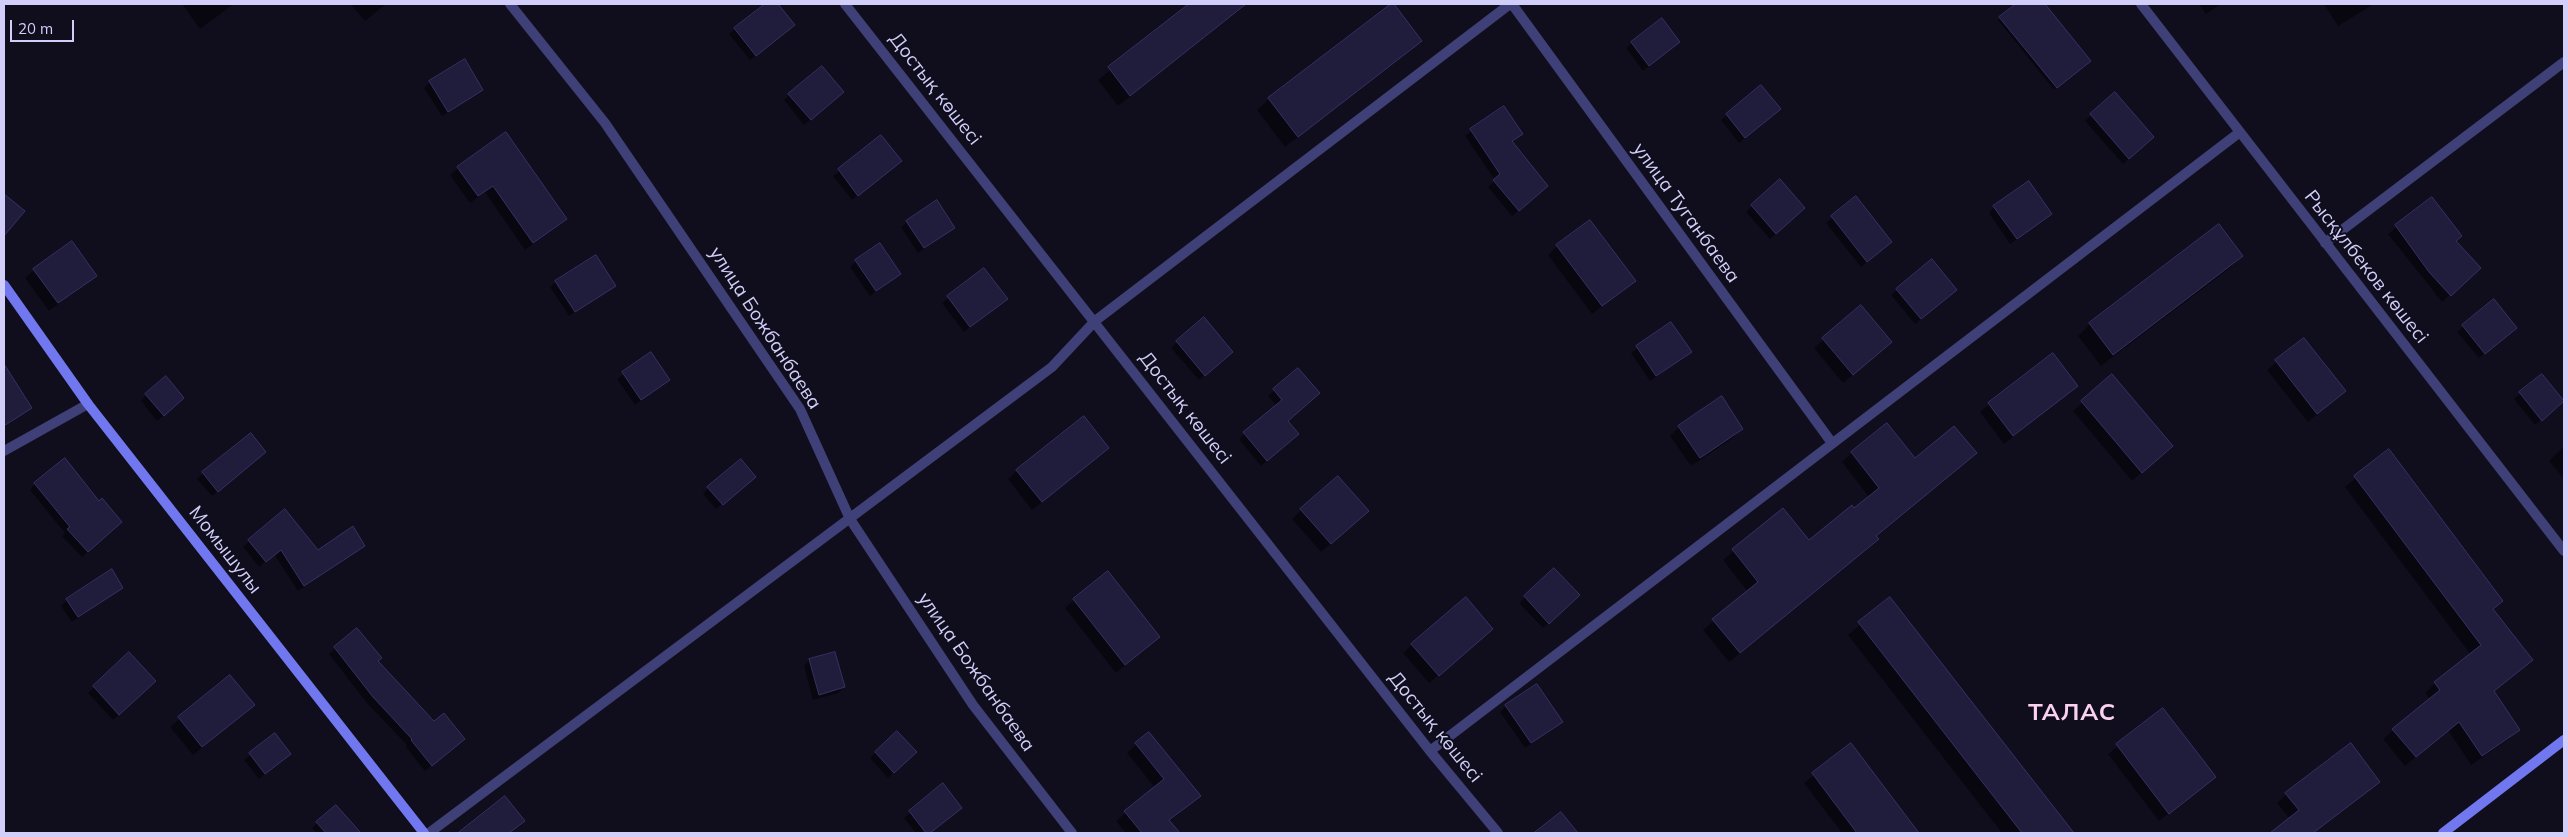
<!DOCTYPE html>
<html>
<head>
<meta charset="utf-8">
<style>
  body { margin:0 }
  #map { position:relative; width:2568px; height:837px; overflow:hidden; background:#100e1d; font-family:Mulish,sans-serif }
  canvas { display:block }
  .frame { position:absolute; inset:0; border:5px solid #d1cffa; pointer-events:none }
  .scale { position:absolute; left:10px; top:20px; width:64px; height:22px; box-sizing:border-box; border:2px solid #d1cffa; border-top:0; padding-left:6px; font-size:15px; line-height:18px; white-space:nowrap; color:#d1cffa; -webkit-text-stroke:4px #100e1d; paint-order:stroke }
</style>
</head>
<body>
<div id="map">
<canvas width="2568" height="837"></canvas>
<div class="frame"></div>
<div class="scale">20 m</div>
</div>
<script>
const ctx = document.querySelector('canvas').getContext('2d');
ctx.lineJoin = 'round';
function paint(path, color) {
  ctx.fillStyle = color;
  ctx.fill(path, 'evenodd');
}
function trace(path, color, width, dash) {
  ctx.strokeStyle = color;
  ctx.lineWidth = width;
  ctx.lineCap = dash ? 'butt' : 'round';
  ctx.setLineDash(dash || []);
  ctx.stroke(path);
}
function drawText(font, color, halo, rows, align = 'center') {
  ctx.font = font + ' Mulish,sans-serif';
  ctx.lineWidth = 4;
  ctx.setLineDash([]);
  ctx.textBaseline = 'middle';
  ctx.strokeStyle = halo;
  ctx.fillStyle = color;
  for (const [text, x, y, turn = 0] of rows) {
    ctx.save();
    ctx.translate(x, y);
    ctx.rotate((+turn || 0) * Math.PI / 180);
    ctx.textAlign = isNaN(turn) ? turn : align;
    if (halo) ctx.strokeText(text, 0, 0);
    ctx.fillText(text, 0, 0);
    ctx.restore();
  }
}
paint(new Path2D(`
  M 182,4 L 234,4 L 200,29 Z
  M 350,4 L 386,4 L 365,21 Z
  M 767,4 L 777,4 L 793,25 L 750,60 L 729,34 Z
  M 1191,4 L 1247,4 L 1118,106 L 1098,80 Z
  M 1392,4 L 1421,41 L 1409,52 L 1285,147 L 1257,110 L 1269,99 Z
  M 2018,4 L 2043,4 L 2090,60 L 2054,90 L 1998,20 Z
  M 2199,4 L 2221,4 L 2206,14 Z
  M 2324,4 L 2374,4 L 2338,26 Z
  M 1679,42 L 1643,71 L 1626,48 L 1632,43 Z
  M 430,82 L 482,90 L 442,116 L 424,88 Z
  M 2115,93 L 2147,142 L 2123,164 L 2085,121 Z
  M 789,95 L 837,98 L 804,125 L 784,100 Z
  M 1504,107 L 1521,134 L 1511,143 L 1541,192 L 1512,216 L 1488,187 L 1495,180 L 1465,136 Z
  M 1727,115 L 1773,115 L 1739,143 L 1721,120 Z
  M 881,137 L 894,167 L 852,200 L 833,176 Z
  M 458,168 L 566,219 L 525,250 L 485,192 L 470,203 L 450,175 Z
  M 1779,181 L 1798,214 L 1770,239 L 1746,212 Z
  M 1856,198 L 1885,247 L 1861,267 L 1826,223 Z
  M 2432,198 L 2471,276 L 2442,302 L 2388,234 Z
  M 1994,207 L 2051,214 L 2010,244 L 1989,213 Z
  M 907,222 L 953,227 L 918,253 L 901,227 Z
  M 2219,226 L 2242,256 L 2230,268 L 2101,366 L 2078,336 L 2090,324 Z
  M 1557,246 L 1634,281 L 1592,314 L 1548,255 Z
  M 856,261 L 899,274 L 870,296 L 850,267 Z
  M 34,270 L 95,275 L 49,311 L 25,278 Z
  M 984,270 L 1006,299 L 964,332 L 942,303 Z
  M 556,282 L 614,286 L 569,316 L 550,287 Z
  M 1897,290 L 1950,295 L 1915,324 L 1891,295 Z
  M 1861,307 L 1881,351 L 1843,383 L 1814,348 Z
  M 1671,323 L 1690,352 L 1650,381 L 1631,353 Z
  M 2463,326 L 2510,333 L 2479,358 L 2457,332 Z
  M 2304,339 L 2344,391 L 2308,422 L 2267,370 Z
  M 1177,342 L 1226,358 L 1199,380 L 1171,348 Z
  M 651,354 L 669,380 L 635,405 L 617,379 Z
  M 1298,369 L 1286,421 L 1292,440 L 1261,466 L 1239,439 L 1277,406 L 1268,396 Z
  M 4,372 L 30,408 L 4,428 Z
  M 2112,376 L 2163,454 L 2132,481 L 2073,411 Z
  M 2541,376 L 2563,402 L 2535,425 L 2514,399 Z
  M 2077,386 L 2004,444 L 1980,412 L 1989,404 Z
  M 146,395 L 177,404 L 157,421 L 141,401 Z
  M 1679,427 L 1742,429 L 1733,438 L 1691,466 L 1670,436 Z
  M 2564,446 L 2564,479 L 2549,461 Z
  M 1108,448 L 1032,510 L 1008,479 L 1017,470 Z
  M 2389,451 L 2501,601 L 2492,610 L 2531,660 L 2493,692 L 2519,730 L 2509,739 L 2471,765 L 2448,730 L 2405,766 L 2383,739 L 2430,699 L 2425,693 L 2435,683 L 2471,655 L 2345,487 Z
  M 265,452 L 212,496 L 197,479 L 203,473 Z
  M 1852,452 L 1915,460 L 1965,463 L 1875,536 L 1878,539 L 1868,549 L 1729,662 L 1703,630 L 1748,592 L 1723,560 L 1783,510 L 1809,542 L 1869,497 L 1842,462 Z
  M 749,482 L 716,509 L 703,494 L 708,488 Z
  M 35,484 L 115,527 L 82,557 L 62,536 L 65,533 L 30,490 Z
  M 1301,510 L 1358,520 L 1321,552 L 1292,519 Z
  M 285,511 L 318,551 L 364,545 L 298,591 L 274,554 L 259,567 L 243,547 Z
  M 1554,569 L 1573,601 L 1543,628 L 1519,603 Z
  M 122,587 L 72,622 L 61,606 L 67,600 Z
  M 1890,599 L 2072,833 L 2002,833 L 1848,635 Z
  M 1074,600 L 1159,637 L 1116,673 L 1065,608 Z
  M 357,629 L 377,662 L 458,744 L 425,771 L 406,747 L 407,745 L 367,703 L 329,654 Z
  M 1483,637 L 1429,683 L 1403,653 L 1412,644 Z
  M 129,654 L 149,687 L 113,720 L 88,693 Z
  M 809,660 L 844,687 L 838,693 L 813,700 L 804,666 Z
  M 230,676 L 244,713 L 193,755 L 170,727 Z
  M 1506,706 L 1561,721 L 1525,748 L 1500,712 Z
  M 2163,710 L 2214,777 L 2159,821 L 2108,754 Z
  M 897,732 L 915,752 L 888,778 L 870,758 Z
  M 1149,733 L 1199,796 L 1169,822 L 1178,833 L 1126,833 L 1116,821 L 1155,788 L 1127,753 Z
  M 275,735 L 290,754 L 259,779 L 244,760 Z
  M 1851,745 L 1917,833 L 1842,833 L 1804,783 Z
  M 2379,781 L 2314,833 L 2272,833 L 2290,819 L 2277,803 L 2286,794 Z
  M 943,785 L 955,813 L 930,833 L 916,833 L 904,818 Z
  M 505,797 L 518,826 L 509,833 L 460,833 Z
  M 317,823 L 353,826 L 346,833 L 316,833 L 312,828 Z`), '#0007');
const building = new Path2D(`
  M 765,4 L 778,4 L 795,25 L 756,56 L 734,28 Z
  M 1189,4 L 1246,4 L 1130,96 L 1108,67 Z
  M 1391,4 L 1394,4 L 1422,41 L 1298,137 L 1268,98 Z
  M 2016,4 L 2045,4 L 2091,61 L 2057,88 L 1999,17 Z
  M 1662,18 L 1680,42 L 1649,66 L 1631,42 Z
  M 465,59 L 483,90 L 448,112 L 429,81 Z
  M 822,66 L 844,92 L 811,120 L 788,94 Z
  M 1761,85 L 1781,109 L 1745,138 L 1726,114 Z
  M 2115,92 L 2154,137 L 2129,159 L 2090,114 Z
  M 1504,106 L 1523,134 L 1512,141 L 1548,186 L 1519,211 L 1493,180 L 1500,174 L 1470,129 Z
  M 506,132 L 567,219 L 533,243 L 493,186 L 478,196 L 457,167 Z
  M 881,135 L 902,161 L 858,196 L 838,169 Z
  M 1780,179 L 1805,208 L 1776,234 L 1751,205 Z
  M 2029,181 L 2052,214 L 2017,239 L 1993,206 Z
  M 4,194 L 25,211 L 4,236 Z
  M 1856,196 L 1892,242 L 1867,262 L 1831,216 Z
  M 2432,197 L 2462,236 L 2456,241 L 2481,268 L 2451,296 L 2429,272 L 2395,225 Z
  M 937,200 L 955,228 L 924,248 L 906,221 Z
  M 1590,220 L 1636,281 L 1602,306 L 1556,245 Z
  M 2219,224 L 2243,256 L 2113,355 L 2089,323 Z
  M 72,241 L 97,276 L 58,303 L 33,269 Z
  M 880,243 L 901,274 L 876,291 L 855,260 Z
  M 596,255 L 616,286 L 575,312 L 555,281 Z
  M 1932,259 L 1957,290 L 1921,319 L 1896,289 Z
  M 984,268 L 1008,299 L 970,327 L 947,296 Z
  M 2494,299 L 2517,328 L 2485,354 L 2462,325 Z
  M 1861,305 L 1892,342 L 1853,375 L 1822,338 Z
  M 1204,317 L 1233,352 L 1205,376 L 1176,341 Z
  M 1671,322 L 1692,352 L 1656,376 L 1636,346 Z
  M 2304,338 L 2346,391 L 2317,414 L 2275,360 Z
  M 651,352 L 670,380 L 641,400 L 622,372 Z
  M 2053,353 L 2078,386 L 2013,436 L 1988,403 Z
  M 4,364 L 32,408 L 4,426 Z
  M 1298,368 L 1320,393 L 1288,421 L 1299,434 L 1267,461 L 1243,432 L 1282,400 L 1273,389 Z
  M 2112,374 L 2173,446 L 2142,473 L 2081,401 Z
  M 2542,374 L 2564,401 L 2542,421 L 2519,392 Z
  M 166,376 L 184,398 L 164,416 L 145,394 Z
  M 1722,396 L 1743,429 L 1700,458 L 1678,426 Z
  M 1084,416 L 1109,448 L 1042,502 L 1016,470 Z
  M 1887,423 L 1915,458 L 1954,426 L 1977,453 L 1876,536 L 1879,539 L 1740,653 L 1712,619 L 1758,582 L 1732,549 L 1783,508 L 1809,540 L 1852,505 L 1854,508 L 1879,488 L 1851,452 Z
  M 251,433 L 266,452 L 218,492 L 202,472 Z
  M 2389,449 L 2503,601 L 2493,609 L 2533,660 L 2494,691 L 2520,730 L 2482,756 L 2459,722 L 2416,757 L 2392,729 L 2440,690 L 2434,682 L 2481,645 L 2354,476 Z
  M 65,458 L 99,501 L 102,498 L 122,522 L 88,552 L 67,529 L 70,527 L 34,483 Z
  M 741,459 L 756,477 L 723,505 L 707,487 Z
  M 1338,476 L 1369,511 L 1331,544 L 1300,509 Z
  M 285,509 L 318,550 L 353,526 L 365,546 L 304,586 L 281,550 L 266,562 L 248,540 Z
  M 1554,568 L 1580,595 L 1549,624 L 1524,596 Z
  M 112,569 L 123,588 L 78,617 L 66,599 Z
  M 1108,571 L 1160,637 L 1125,665 L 1073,599 Z
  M 1466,597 L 1493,629 L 1439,676 L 1411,644 Z
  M 1890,597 L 2074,833 L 2022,833 L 1858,622 Z
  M 357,628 L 382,658 L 378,661 L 434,721 L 444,713 L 465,739 L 432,766 L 411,740 L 412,739 L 373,697 L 334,647 Z
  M 129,652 L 156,681 L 119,715 L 93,686 Z
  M 835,652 L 845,687 L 819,695 L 809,659 Z
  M 230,675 L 255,705 L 202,747 L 178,717 Z
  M 1537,684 L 1563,722 L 1531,743 L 1505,705 Z
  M 2163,708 L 2216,777 L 2169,814 L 2116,744 Z
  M 897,731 L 917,752 L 894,773 L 875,752 Z
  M 1149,732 L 1201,796 L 1169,820 L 1180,833 L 1142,833 L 1124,811 L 1164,779 L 1135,743 Z
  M 275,733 L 291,754 L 265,774 L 249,753 Z
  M 1851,743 L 1919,833 L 1857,833 L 1812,773 Z
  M 2351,743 L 2380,782 L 2313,833 L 2270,833 L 2299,810 L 2285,793 Z
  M 943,783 L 962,808 L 930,833 L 926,833 L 909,811 Z
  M 505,796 L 525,821 L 509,833 L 458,833 Z
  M 336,805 L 361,833 L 326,833 L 316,822 Z
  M 1561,812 L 1578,833 L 1534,833 Z`);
paint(building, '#201c3c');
trace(building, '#373165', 1);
trace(new Path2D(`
  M 510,4 L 605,123 L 800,409 L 850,519 L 973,705 L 1072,833
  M 845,4 L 1430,751 L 1498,833
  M 1512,4 L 1832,443
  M 2141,4 L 2564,551
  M 2325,243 L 2564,62
  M 4,451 L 88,404
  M 1430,751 L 2240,132
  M 429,833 L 1052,367 L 1095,321 L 1510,4`), '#3e4077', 10);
trace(new Path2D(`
  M 4,285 L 88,404 L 424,833
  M 2443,833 L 2564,740`), '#7178ef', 10);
drawText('19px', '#d1cffa', '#100e1d', [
  ["Достық көшесі",935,89,52],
  ["улица Туганбаева",1686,213,54],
  ["Рысқұлбеков көшесі",2366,267,52],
  ["улица Божбанбаева",765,328,57],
  ["Достық көшесі",1185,408,52],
  ["Момышулы",225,550,52],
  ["улица Божбанбаева",976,672,55],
  ["Достық көшесі",1435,727,51]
]);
ctx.letterSpacing = '1px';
drawText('bold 24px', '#fad1ee', '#100e1d', [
  ["ТАЛАС",2072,713]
]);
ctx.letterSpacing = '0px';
</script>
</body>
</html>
